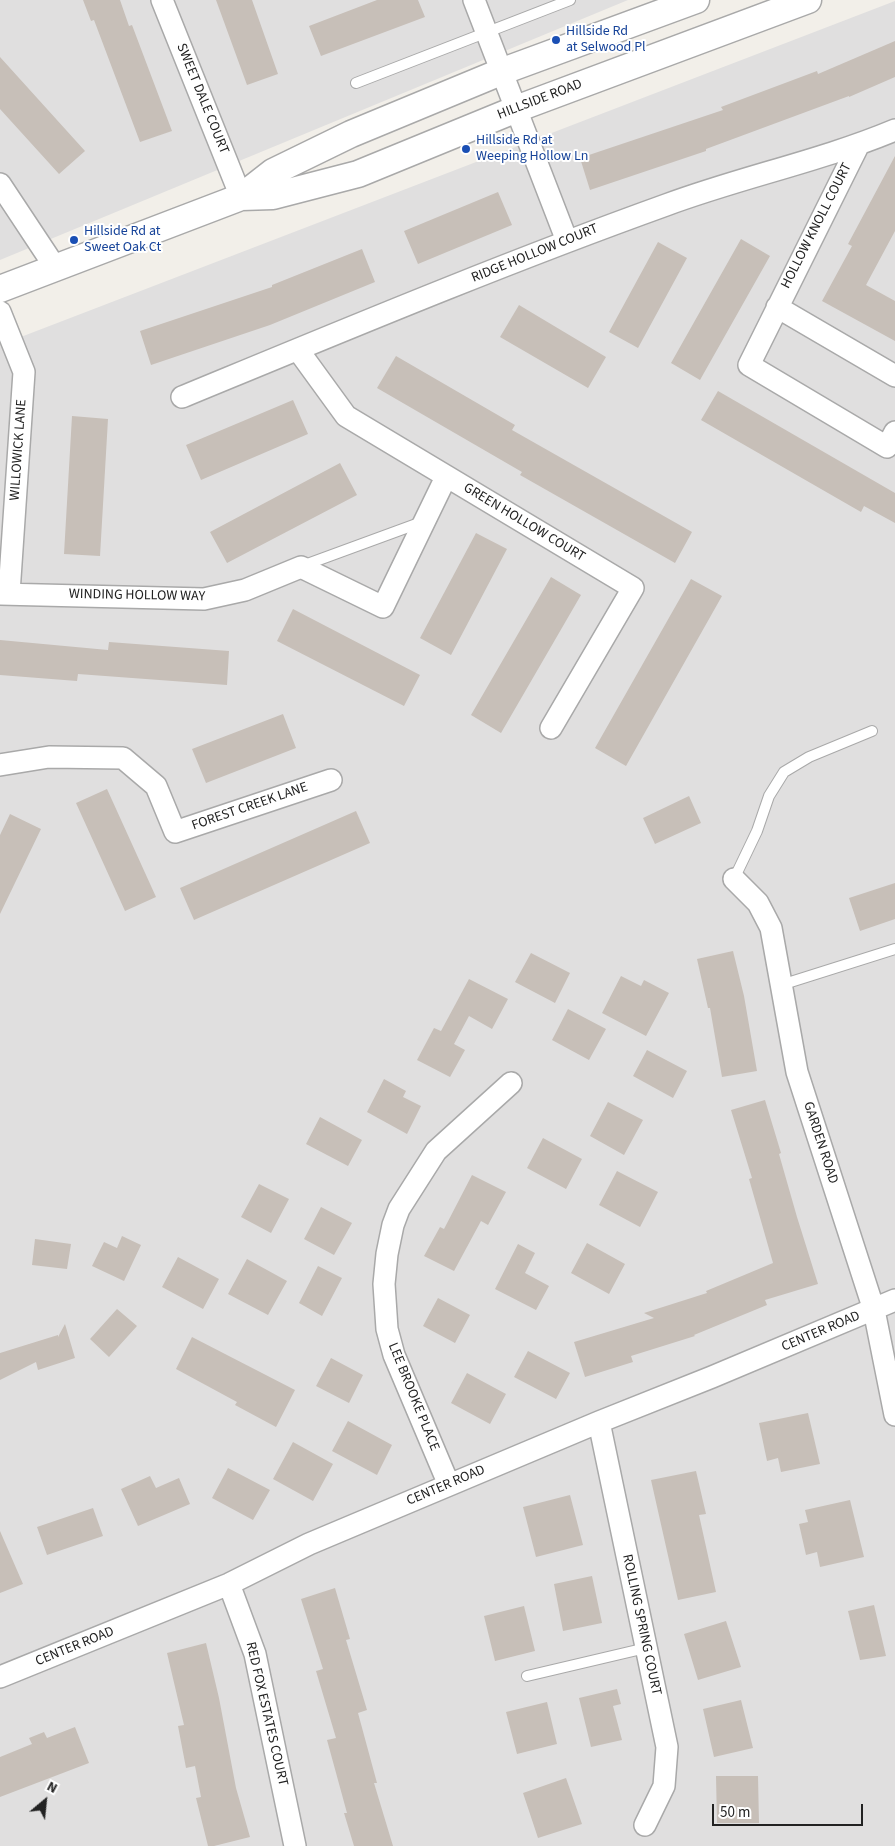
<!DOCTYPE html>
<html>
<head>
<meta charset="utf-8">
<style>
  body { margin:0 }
  #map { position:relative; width:895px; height:1846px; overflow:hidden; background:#f2efe9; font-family:"Source Sans 3",sans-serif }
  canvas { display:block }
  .north { position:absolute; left:20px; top:1776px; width:50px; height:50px; -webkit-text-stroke:4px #fff; paint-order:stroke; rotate:28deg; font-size:14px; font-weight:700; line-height:20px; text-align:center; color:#222 }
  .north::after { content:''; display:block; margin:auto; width:18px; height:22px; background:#222; clip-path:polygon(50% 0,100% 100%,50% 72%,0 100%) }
  .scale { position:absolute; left:712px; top:1804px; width:151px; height:22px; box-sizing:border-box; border:2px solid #222; border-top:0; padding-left:6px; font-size:15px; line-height:18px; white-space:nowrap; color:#222; -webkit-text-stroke:4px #fff; paint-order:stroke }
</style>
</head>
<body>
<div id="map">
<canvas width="895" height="1846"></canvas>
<div class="north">N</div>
<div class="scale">50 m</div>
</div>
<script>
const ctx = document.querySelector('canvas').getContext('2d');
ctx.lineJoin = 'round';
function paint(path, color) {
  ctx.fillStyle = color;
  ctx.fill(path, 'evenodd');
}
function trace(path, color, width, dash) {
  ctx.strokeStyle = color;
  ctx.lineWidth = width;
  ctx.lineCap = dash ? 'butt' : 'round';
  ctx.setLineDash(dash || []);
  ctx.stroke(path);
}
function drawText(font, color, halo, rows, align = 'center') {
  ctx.font = font + ' "Source Sans 3",sans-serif';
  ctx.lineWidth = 4;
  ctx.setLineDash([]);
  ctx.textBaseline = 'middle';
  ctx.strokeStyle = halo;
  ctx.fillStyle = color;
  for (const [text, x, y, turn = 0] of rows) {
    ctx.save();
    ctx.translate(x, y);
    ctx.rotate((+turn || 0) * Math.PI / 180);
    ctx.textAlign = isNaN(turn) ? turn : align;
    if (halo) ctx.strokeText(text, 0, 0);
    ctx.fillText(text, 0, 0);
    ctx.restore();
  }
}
paint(new Path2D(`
  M 0,0 L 628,0 L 0,260 Z
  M 895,1 L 895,1846 L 0,1846 L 0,345 Z`), '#e0dfdf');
paint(new Path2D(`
  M 83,0 L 120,0 L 129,26 L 132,25 L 172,131 L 140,142 L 94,20 L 91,21 Z
  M 216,0 L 252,0 L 278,74 L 247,85 Z
  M 377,0 L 418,0 L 425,17 L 321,56 L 309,26 Z
  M 895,41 L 895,77 L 849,97 L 849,96 L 706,149 L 706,151 L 590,190 L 580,158 L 723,110 L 721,107 L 817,71 L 818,74 Z
  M 0,57 L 85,151 L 59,174 L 0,109 Z
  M 895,156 L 895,231 L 866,285 L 895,301 L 895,341 L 822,301 L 852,246 L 848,244 Z
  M 498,192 L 512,225 L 418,264 L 404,231 Z
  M 741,239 L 770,256 L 700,380 L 671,363 Z
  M 658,242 L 687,258 L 638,348 L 609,332 Z
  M 362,249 L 375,282 L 270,325 L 151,365 L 140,331 L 272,287 L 272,285 Z
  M 519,305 L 606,357 L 588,388 L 500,337 Z
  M 396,356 L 515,425 L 512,430 L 692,532 L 675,563 L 520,475 L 522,472 L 377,388 Z
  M 718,391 L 895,493 L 895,523 L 864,506 L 861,512 L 701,420 Z
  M 293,400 L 308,434 L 201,480 L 186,445 Z
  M 72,416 L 108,419 L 100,556 L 64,554 Z
  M 340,463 L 357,495 L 227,563 L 210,532 Z
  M 476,533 L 507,549 L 451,655 L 420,638 Z
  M 551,577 L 581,595 L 501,733 L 471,715 Z
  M 691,579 L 722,596 L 626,766 L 595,748 Z
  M 293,609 L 420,675 L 404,706 L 277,641 Z
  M 0,640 L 108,650 L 109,642 L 229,651 L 227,685 L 78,674 L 77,681 L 0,675 Z
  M 283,714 L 296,748 L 206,783 L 192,749 Z
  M 107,789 L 156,897 L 125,911 L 76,803 Z
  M 689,796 L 701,823 L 655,844 L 643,818 Z
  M 356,811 L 370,843 L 194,920 L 180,888 Z
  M 10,814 L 41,829 L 0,914 L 0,835 Z
  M 895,883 L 895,919 L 860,931 L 849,898 Z
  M 733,951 L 744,996 L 757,1071 L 722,1077 L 710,1008 L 708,1008 L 697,959 Z
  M 531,953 L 570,973 L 555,1003 L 515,982 Z
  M 621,976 L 641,986 L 644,980 L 669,993 L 646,1036 L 602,1013 Z
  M 469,979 L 508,999 L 492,1029 L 469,1016 L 454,1044 L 465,1050 L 450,1077 L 417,1060 L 434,1028 L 441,1031 Z
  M 568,1009 L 606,1029 L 589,1060 L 552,1040 Z
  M 647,1050 L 687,1071 L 673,1098 L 633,1076 Z
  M 384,1079 L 406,1091 L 403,1097 L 421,1106 L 407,1134 L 367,1112 Z
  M 765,1100 L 781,1153 L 779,1154 L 797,1217 L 818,1284 L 765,1300 L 767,1305 L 694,1335 L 695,1336 L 631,1356 L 633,1362 L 585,1377 L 574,1342 L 654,1318 L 644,1313 L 707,1293 L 706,1291 L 773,1263 L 749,1179 L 752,1178 L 731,1110 Z
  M 608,1102 L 643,1120 L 624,1155 L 590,1136 Z
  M 320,1117 L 362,1140 L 348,1166 L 306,1144 Z
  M 543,1138 L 582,1159 L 566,1189 L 527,1168 Z
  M 617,1171 L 658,1192 L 640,1227 L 599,1205 Z
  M 472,1175 L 506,1192 L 488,1225 L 481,1221 L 454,1271 L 424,1256 L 440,1227 L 444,1229 Z
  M 259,1184 L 289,1199 L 271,1233 L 241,1217 Z
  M 321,1207 L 352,1223 L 334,1255 L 304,1239 Z
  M 122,1236 L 141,1245 L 124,1281 L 92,1266 L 104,1242 L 117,1248 Z
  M 35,1239 L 71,1244 L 67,1269 L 32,1265 Z
  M 587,1243 L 625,1264 L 609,1294 L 571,1273 Z
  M 518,1244 L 535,1253 L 525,1273 L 549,1286 L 536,1310 L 495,1289 Z
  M 178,1257 L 219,1279 L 203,1309 L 162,1287 Z
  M 247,1259 L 287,1281 L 268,1315 L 228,1294 Z
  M 318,1266 L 342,1278 L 322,1316 L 299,1303 Z
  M 438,1298 L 470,1315 L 455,1343 L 423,1326 Z
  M 117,1309 L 137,1326 L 109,1357 L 90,1339 Z
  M 65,1324 L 75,1358 L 38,1370 L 36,1362 L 0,1380 L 0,1353 L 58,1335 L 58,1337 Z
  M 192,1337 L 295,1390 L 276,1427 L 235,1405 L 237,1402 L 176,1369 Z
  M 528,1351 L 570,1373 L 556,1399 L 514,1377 Z
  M 331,1358 L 363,1375 L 349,1403 L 316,1386 Z
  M 467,1373 L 506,1394 L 490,1424 L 451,1403 Z
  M 808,1413 L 820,1464 L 781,1472 L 778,1458 L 767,1461 L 759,1423 Z
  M 348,1421 L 392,1445 L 377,1475 L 332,1451 Z
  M 293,1442 L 333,1464 L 313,1501 L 273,1479 Z
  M 228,1468 L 270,1490 L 253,1520 L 212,1498 Z
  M 696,1471 L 706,1514 L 699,1515 L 716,1592 L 678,1600 L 651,1480 Z
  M 150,1476 L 156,1488 L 179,1478 L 190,1504 L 138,1526 L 121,1489 Z
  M 570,1495 L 583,1545 L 536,1557 L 523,1507 Z
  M 850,1500 L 864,1557 L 820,1567 L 817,1552 L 806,1555 L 799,1524 L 808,1522 L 805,1510 Z
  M 93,1508 L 103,1536 L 47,1555 L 37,1527 Z
  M 0,1531 L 23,1584 L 0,1593 Z
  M 592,1576 L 602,1623 L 563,1631 L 554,1584 Z
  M 335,1588 L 350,1639 L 346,1640 L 367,1710 L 358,1713 L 377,1783 L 374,1783 L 393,1846 L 354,1846 L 344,1813 L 347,1813 L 327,1740 L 336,1738 L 316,1671 L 323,1669 L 301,1599 Z
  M 874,1605 L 886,1656 L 860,1660 L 848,1611 Z
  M 524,1606 L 535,1651 L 495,1661 L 484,1616 Z
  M 726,1621 L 741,1667 L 698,1680 L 684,1634 Z
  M 206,1643 L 219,1698 L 236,1788 L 250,1837 L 214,1846 L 208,1846 L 196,1798 L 201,1797 L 195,1766 L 186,1768 L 178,1726 L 184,1725 L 167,1653 Z
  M 617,1689 L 621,1704 L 613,1706 L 622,1740 L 591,1747 L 579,1698 Z
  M 741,1700 L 753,1748 L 714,1757 L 703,1709 Z
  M 547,1702 L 557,1744 L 517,1754 L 506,1712 Z
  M 75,1727 L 89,1763 L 0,1797 L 0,1757 L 32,1744 L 29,1738 L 44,1732 L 47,1738 Z
  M 716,1776 L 758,1776 L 759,1823 L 717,1823 Z
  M 566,1778 L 582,1824 L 538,1838 L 523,1793 Z`), '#c7bfb8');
const service = new Path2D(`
  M 356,83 L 570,0
  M 302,566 L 422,522
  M 734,879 L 757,831 L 769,796 L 784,772 L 809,757 L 872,731
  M 781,985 L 895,949
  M 527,1676 L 646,1648`);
const minor = new Path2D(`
  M 162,0 L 241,197
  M 474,0 L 567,241
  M 858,146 L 749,365 L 887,447 L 895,432
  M 0,184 L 55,267
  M 777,307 L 895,376
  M 0,312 L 24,372 L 9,593
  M 298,350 L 346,416 L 633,588 L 551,728
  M 182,397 C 342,331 502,264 666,205 C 741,177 821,161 895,130
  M 0,594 L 204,599 L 245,590 L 301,567 L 383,607 L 446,477
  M 0,765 L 49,757 L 123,758 L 156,786 L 175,832 L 331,780
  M 734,879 L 758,903 L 771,928 L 797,1072 L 874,1310 L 895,1415
  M 599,1422 L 667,1747 L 664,1786 L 645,1825
  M 449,1485 L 394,1355 L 387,1329 L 384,1284 L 387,1254 L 393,1225 L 399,1209 L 436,1151 L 511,1083
  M 229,1584 L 255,1654 L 295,1846
  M 0,1677 L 229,1584 L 309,1544 L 599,1422 L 712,1377 L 895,1300`);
const tertiary = new Path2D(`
  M 241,197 L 273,196 L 358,174 L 524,106 L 808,0
  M 0,289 L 241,197 L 273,172 L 351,134 L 503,71 L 696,0`);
trace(service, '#a9a9a9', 12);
trace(minor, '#a9a9a9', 24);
trace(tertiary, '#a9a9a9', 29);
trace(service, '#fff', 10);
trace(minor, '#fff', 21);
trace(tertiary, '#fff', 26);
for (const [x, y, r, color] of [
  [556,40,5,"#1a4fb4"],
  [466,149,5,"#1a4fb4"],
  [74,240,5,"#1a4fb4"]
]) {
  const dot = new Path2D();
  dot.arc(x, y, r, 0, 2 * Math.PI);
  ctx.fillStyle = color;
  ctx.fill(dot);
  trace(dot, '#fff', 2);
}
drawText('14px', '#164399', '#fff', [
  ["Hillside Rd",566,32],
  ["at Selwood Pl",566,48],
  ["Hillside Rd at",476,141],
  ["Weeping Hollow Ln",476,157],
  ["Hillside Rd at",84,232],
  ["Sweet Oak Ct",84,248]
], 'left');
drawText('14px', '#222', '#fff', [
  ["SWEET DALE COURT",202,99,68],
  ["HILLSIDE ROAD",540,100,-21],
  ["HOLLOW KNOLL COURT",817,226,-63],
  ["RIDGE HOLLOW COURT",535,254,-22],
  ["WILLOWICK LANE",19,450,-86],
  ["GREEN HOLLOW COURT",524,523,31],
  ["WINDING HOLLOW WAY",137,596,1],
  ["FOREST CREEK LANE",250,807,-19],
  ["GARDEN ROAD",820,1143,72],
  ["CENTER ROAD",821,1332,-23],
  ["LEE BROOKE PLACE",413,1397,68],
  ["CENTER ROAD",446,1486,-23],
  ["ROLLING SPRING COURT",641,1625,78],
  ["CENTER ROAD",75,1647,-22],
  ["RED FOX ESTATES COURT",266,1714,77]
]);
</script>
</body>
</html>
